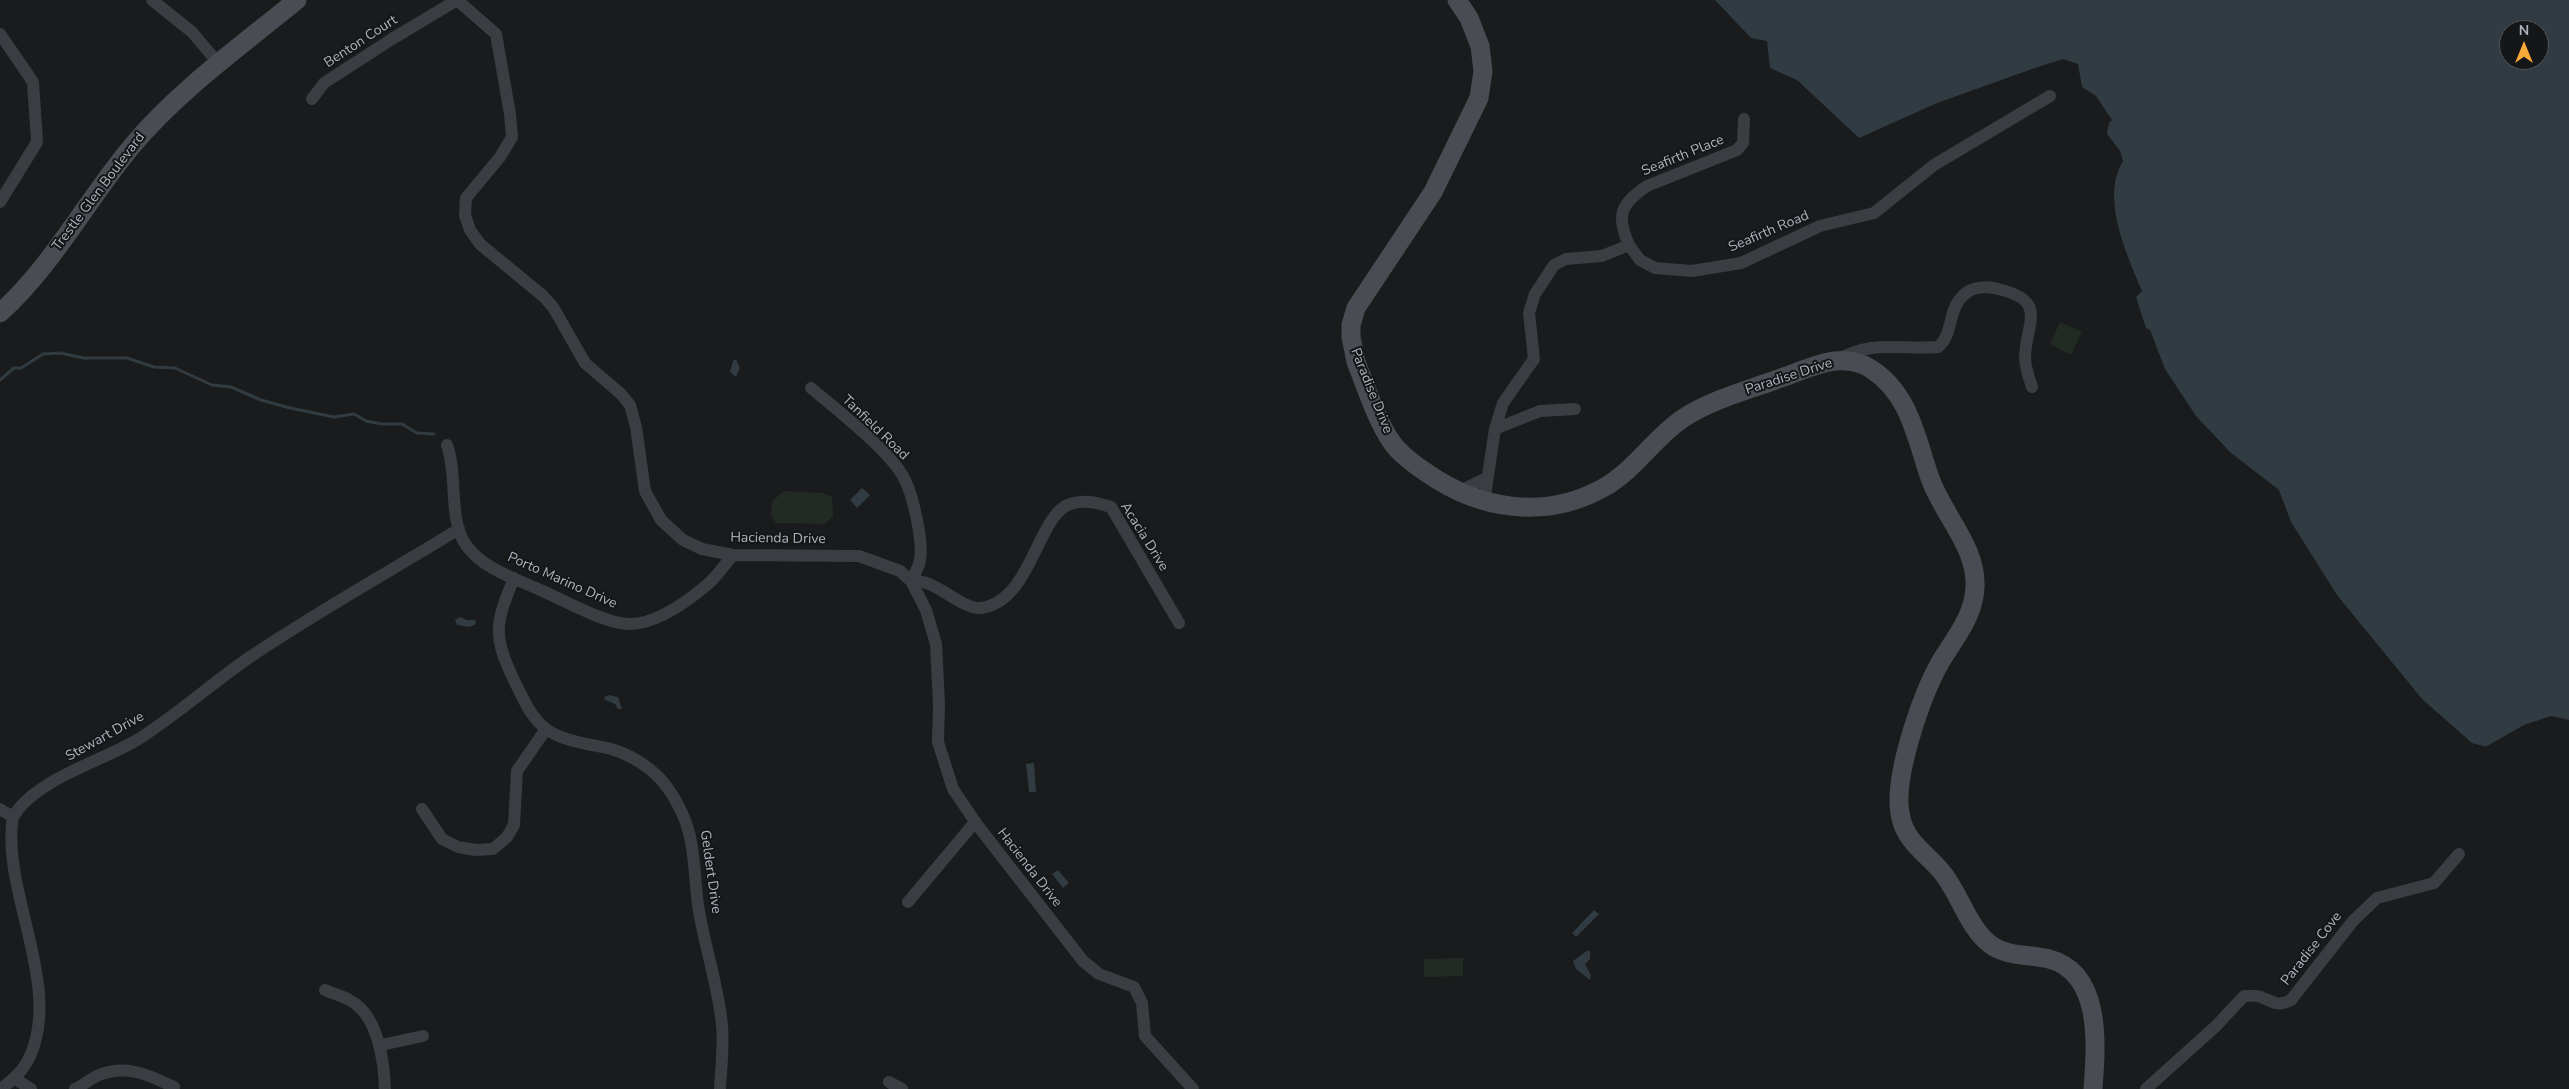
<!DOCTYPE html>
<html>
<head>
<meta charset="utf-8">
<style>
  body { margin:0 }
  #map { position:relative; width:2569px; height:1089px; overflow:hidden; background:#1a1b1d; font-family:"Nunito Sans",sans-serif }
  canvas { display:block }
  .north { position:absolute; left:2499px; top:20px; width:50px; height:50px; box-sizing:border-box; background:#151618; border:1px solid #52555a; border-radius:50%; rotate:0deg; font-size:14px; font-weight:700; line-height:20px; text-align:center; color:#adb3bd }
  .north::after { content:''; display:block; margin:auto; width:18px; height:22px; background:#f7a939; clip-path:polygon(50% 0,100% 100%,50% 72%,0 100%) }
</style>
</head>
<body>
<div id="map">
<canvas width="2569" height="1089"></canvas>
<div class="north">N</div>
</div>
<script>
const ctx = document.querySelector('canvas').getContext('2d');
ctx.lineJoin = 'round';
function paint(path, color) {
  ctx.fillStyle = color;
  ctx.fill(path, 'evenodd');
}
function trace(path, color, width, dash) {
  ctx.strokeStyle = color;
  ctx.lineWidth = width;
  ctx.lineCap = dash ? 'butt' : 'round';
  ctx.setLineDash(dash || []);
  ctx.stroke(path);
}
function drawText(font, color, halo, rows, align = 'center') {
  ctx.font = font + ' "Nunito Sans",sans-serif';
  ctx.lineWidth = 4;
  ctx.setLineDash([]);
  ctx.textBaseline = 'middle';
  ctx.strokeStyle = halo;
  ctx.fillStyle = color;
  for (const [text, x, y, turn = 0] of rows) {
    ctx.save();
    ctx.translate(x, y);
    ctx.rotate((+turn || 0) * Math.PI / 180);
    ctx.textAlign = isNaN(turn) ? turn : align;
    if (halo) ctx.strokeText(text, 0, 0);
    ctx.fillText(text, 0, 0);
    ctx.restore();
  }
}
paint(new Path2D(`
  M 2060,322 L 2082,332 L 2071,355 L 2050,344 Z
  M 784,491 L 823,493 L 832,497 L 833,516 L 825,524 L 776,523 L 771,515 L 772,501 Z
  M 1463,958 L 1463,976 L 1424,977 L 1424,959 Z`), '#222b23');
paint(new Path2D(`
  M 1715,0 L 2569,0 L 2569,720 L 2551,716 L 2524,725 L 2487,746 L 2483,746 L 2472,743 L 2422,699 L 2337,595 L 2291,522 L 2279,490 L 2231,453 L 2196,416 L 2165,369 L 2150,330 L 2146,328 L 2136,297 L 2142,291 C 2127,254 2100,198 2123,161 L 2120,151 L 2107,134 L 2109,123 L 2112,120 L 2096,96 L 2082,87 L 2078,64 L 2063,59 L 2035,68 L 1937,103 L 1859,138 L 1797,80 L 1770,68 L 1767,41 L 1751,38 ZM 2509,30 L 2539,30 L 2539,60 L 2509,60 Z
  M 736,359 L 740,368 L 736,377 L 730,372 L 733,361 Z
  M 862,488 L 870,495 L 857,508 L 850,500 Z
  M 460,617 L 467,620 L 475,620 L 476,624 L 470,627 L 457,625 L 455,620 Z
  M 609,695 L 618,697 L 622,709 L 618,709 L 615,704 L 605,700 L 604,697 Z
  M 1034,763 L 1036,792 L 1029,792 L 1026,764 Z
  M 1058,870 L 1069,883 L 1063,888 L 1052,874 Z
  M 1594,910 L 1599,914 L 1576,937 L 1572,933 Z
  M 1588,950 L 1590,952 L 1590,959 L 1585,964 L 1591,975 L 1590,980 L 1576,969 L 1573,961 Z`), '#303b42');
trace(new Path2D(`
  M 0,380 L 14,368 L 21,368 L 43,354 L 60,353 L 84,358 L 127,358 L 154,367 L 175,368 L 212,385 L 231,387 L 261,400 L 290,408 L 334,417 L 354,414 L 366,421 L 382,424 L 402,424 L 417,433 L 434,434`), '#303b42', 3);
trace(new Path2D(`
  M 152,0 L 192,32 L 219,64
  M 457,0 L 496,34 L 510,114 L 512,137 L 500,157 L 466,198 L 465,215 L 470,230 L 480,244 L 543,296 L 553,307 L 585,363 L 621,394 L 630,405 L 636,427 L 645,491 L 661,520 L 683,540 L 702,549 L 733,555 L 859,556 L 900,571 L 911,581 L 926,610 L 936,644 L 939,705 L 938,742 L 953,789 L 978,826 L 1083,961 L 1099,974 L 1134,987 L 1142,1003 L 1145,1036 L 1193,1089
  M 0,34 L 33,82 L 37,142 L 0,202
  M 312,99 L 324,83 L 392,39 L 457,0
  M 1629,245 C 1616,216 1620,204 1647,186 L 1737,150 L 1743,143 L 1744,119
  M 1836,361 C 1871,339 1900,350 1938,347 C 1953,335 1948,313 1960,299 C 1968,288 1982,286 1994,288 C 2050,300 2026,321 2025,357 C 2025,367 2029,378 2032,387
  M 811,388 C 836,409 890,451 904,478 C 913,495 925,546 919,564 C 917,570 914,576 911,581 C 916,582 922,581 926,583 C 942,587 965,610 981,608 C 1032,601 1037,515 1070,504 C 1084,499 1097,503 1111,507 L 1179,623
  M 1495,429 L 1540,411 L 1575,409
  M 447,445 C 458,475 448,520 466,545 C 481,567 513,578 536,588 C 560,598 603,623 628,624 C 656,625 688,601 708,584 C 717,576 725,564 733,555
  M 1458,492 L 1487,478
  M 1484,502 L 1495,429 L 1503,403 L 1534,359 L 1529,313 L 1535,294 L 1554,265 L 1566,259 L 1602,256 L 1629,245 L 1640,260 L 1655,268 L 1692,271 L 1741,263 L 1820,226 L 1874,213 L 1934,165 L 2050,96
  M 514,578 C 496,622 492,634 513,678 C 522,696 530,717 546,729 C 564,742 590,744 611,749 C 632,755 654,769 667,787 C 697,829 692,858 698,905 C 704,945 718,984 722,1025 C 724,1046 721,1068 720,1089
  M 0,809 L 13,817
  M 422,809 L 442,839 L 458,847 L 476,850 L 493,849 L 507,837 L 514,825 L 517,771 L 546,729
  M 908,902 L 975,822
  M 325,990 C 334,994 343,996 351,1001 C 378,1016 384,1061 385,1089
  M 381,1045 L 423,1036
  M 14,1078 L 31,1089
  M 889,1082 L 902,1089
  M 1,1089 C 11,1081 21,1073 27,1062 C 66,990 0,890 13,817 C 34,780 100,762 137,740 C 177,715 212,683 250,657 C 318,611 389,572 459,529
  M 75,1089 C 84,1085 91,1078 99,1075 C 127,1064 149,1075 174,1087
  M 2146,1089 L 2216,1026 L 2244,996 C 2250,996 2256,995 2261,997 C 2273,1002 2278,1007 2291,1000 L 2353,921 L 2377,898 L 2434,883 L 2459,854`), '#3b3d42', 12);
trace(new Path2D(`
  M 1457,0 L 1469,18 L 1480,46 L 1483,71 L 1479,98 L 1433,192 L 1356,308 L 1351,325 L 1351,337 L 1356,362 C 1367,389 1376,420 1393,444 C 1402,456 1415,465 1427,473 C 1480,510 1545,520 1603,488 C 1634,471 1653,439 1682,419 C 1710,400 1746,391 1778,379 C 1797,373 1816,363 1835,361 C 1847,360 1861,362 1871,369 C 1910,394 1916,438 1930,478 C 1943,515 1977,547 1975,587 C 1974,616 1955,638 1941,661 C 1922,694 1891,781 1901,818 C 1906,842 1927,854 1941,871 C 1960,893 1967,927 1991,945 C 2008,957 2029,954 2049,959 C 2103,973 2096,1047 2093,1089
  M 0,313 C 53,265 87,200 132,146 C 179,90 241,46 297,0`), '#494c52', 19);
drawText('14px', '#adb3bd', '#151618', [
  ["Benton Court",361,42,-33],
  ["Seafirth Place",1683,156,-22],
  ["Trestle Glen Boulevard",99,192,-53],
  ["Seafirth Road",1769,232,-23],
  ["Paradise Drive",1789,377,-18],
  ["Paradise Drive",1371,391,68],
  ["Tanfield Road",875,428,44],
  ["Acacia Drive",1144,537,58],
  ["Hacienda Drive",778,539,1],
  ["Porto Marino Drive",562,581,24],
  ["Stewart Drive",105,737,-29],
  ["Hacienda Drive",1029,868,52],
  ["Geldert Drive",710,872,82],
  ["Paradise Cove",2312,949,-52]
]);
</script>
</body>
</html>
